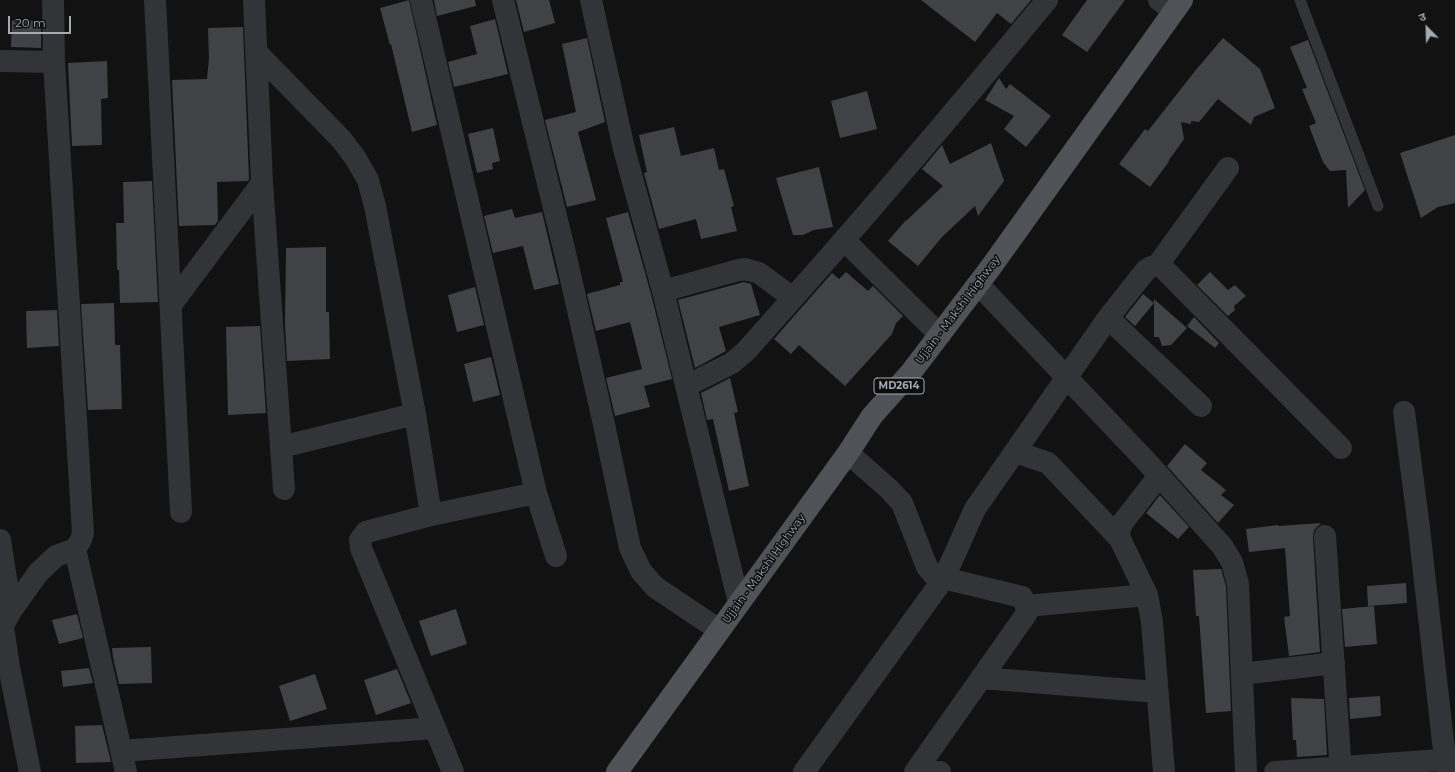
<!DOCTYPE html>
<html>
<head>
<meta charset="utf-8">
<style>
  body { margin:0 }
  #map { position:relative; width:1455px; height:772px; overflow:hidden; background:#121213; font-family:Montserrat,"Noto Sans Devanagari",sans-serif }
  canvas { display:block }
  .north { position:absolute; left:1407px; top:8px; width:40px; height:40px; -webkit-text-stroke:3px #0d0d0e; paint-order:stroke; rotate:337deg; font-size:11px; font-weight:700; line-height:16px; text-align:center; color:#a4abb3 }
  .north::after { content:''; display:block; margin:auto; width:14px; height:18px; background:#a4abb3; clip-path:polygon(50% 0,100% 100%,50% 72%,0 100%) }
  .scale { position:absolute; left:8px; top:16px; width:63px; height:18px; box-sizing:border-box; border:2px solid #a4abb3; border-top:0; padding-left:5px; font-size:12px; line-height:14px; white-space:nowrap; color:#a4abb3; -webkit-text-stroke:3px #0d0d0e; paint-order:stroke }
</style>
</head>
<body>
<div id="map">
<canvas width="1455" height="772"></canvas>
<div class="north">उ</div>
<div class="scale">20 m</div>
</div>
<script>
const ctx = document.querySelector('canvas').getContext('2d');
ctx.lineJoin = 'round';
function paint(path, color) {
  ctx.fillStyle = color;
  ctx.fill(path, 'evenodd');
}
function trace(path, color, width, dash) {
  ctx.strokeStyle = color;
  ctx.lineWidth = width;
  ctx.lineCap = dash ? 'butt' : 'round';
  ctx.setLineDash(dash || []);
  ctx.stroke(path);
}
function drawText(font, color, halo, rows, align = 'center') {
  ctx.font = font + ' Montserrat,sans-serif';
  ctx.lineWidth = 3;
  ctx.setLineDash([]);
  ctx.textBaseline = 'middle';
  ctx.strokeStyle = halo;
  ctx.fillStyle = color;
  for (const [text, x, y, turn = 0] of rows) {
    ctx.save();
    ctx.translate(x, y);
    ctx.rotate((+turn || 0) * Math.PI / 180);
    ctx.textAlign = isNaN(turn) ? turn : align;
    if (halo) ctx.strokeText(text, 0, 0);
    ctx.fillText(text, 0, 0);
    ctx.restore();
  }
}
paint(new Path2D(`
  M 409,0 L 437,125 L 412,132 L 391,44 L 390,45 L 380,8 Z
  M 434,0 L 475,0 L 476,6 L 437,16 Z
  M 516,0 L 549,0 L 555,23 L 524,32 Z
  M 921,0 L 1031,0 L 1011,24 L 997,13 L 975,42 Z
  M 1087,0 L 1125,0 L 1087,52 L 1062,35 Z
  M 495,19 L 508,74 L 454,87 L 448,62 L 477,54 L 470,26 Z
  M 12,20 L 41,21 L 41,48 L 11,47 Z
  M 243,27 L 249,179 L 248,181 L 217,182 L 218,221 L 215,225 L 179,226 L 172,80 L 207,79 L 209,58 L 208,28 Z
  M 587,38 L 605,122 L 578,132 L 596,200 L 567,207 L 545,120 L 576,112 L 562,44 Z
  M 1223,38 L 1260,69 L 1275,108 L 1254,117 L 1251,125 L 1218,99 L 1199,122 L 1191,121 L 1191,124 L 1181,122 L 1184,139 L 1169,160 L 1168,163 L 1150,187 L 1119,164 L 1145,129 L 1148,131 L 1195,71 Z
  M 1308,40 L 1365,190 L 1348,208 L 1346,170 L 1330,171 L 1323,162 L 1309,126 L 1316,123 L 1302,89 L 1307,88 L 1290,47 Z
  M 107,61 L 108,98 L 101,99 L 102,145 L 72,146 L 68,63 Z
  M 999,78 L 1006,89 L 1010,84 L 1051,116 L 1026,147 L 1004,129 L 1014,116 L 985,100 Z
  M 867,91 L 877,129 L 840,138 L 831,101 Z
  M 674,127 L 681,156 L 714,148 L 719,170 L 724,169 L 734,206 L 731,207 L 737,231 L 701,239 L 696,219 L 659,229 L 644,173 L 647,172 L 639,135 Z
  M 493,128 L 500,161 L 492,163 L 493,169 L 477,173 L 468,134 Z
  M 1455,135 L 1455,203 L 1438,207 L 1421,218 L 1400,153 Z
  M 991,143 L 1004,181 L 978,216 L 975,206 L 942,237 L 918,266 L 888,241 L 906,220 L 906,221 L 943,186 L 922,169 L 942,145 L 950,164 Z
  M 819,167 L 833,227 L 814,230 L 803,235 L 793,235 L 776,178 Z
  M 152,181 L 158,302 L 120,303 L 119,270 L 117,270 L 116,223 L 124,223 L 123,182 Z
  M 512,209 L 515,218 L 542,212 L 559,284 L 534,290 L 523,246 L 493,253 L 484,216 Z
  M 628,212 L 651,294 L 672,379 L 644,386 L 650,407 L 615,416 L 606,378 L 642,369 L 630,322 L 596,331 L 587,294 L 620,285 L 620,282 L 623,282 L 606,218 Z
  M 326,247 L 326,312 L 329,312 L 330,359 L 287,361 L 285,325 L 286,248 Z
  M 846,272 L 868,291 L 873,286 L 903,316 L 896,323 L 892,334 L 845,386 L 799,345 L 791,354 L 774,339 L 832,273 L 839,279 Z
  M 1210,272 L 1228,290 L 1235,285 L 1246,296 L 1234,306 L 1235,310 L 1228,316 L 1197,285 Z
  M 744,282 L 751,284 L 760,315 L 719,327 L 726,351 L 695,368 L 678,300 Z
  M 475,287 L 484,325 L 457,332 L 448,295 Z
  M 1143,294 L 1154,303 L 1135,326 L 1125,317 Z
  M 1154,299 L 1187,328 L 1171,345 L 1162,346 L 1159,337 L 1154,337 Z
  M 114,303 L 115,345 L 120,345 L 122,409 L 88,410 L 81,304 Z
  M 57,310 L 59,346 L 27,348 L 26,311 Z
  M 1194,317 L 1219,343 L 1215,348 L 1187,326 Z
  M 260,326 L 266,413 L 228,415 L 226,327 Z
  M 491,357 L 500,395 L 473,402 L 464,364 Z
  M 730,378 L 738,412 L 734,413 L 749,486 L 729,491 L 713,419 L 707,420 L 701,393 Z
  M 1185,444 L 1207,463 L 1201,470 L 1226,490 L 1221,495 L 1234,505 L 1218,523 L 1167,466 Z
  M 1160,495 L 1189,527 L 1178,539 L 1146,513 Z
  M 1321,523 L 1314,530 L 1313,537 L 1320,652 L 1289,656 L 1284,617 L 1290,616 L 1285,548 L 1249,552 L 1246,529 L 1278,525 L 1278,526 Z
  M 1221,569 L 1226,586 L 1231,711 L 1206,713 L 1199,616 L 1196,616 L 1193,570 Z
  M 1406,583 L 1407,603 L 1368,606 L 1367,586 Z
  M 1374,606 L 1377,644 L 1345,647 L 1342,609 Z
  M 456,609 L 467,644 L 431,656 L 419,621 Z
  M 77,614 L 83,638 L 59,644 L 52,620 Z
  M 151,647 L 152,683 L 119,684 L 113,657 L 112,648 Z
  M 89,668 L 93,683 L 63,687 L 61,671 Z
  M 397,669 L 411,703 L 376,715 L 364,680 Z
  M 315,674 L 327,709 L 290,721 L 279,686 Z
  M 1380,696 L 1381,716 L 1350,719 L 1349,698 Z
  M 1291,698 L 1324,699 L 1327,755 L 1297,757 L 1296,740 L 1293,740 Z
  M 102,725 L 111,762 L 76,763 L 75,726 Z`), '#414246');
trace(new Path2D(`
  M 1300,0 L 1378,206`), '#333438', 11);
trace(new Path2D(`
  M 155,0 L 181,512
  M 254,0 L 262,183 L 284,489
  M 421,0 L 536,493 L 556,556
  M 503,0 L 566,257 L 605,429 L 630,548 L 641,571 L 655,587 L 719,630
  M 591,0 L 624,149 L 663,291 L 739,603
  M 1159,0 L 1174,11
  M 257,53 L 342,140 L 356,159 L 368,180 L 375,206 L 415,414 L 431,515
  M 0,61 L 54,62
  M 844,240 L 940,335
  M 1157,266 L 1228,168
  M 978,284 L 1147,462 L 1222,546 L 1232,562 L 1238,584 L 1246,772
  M 663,291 L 735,271 L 745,269 L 759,273 L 793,298
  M 171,305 L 262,183
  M 1108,318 L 1201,406
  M 686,386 L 732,363 L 746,351 C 849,236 949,119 1047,0
  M 1404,412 L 1419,528 L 1445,759 L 1448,772
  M 281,447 L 415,414
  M 1016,452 L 1048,463 L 1120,539
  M 848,453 L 889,489 L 902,503 L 927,567 L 935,576 L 1022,597 L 1026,606 L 1027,613 L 915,772
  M 1159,476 L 1123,522 L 1119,530 L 1120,539 L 1147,595 L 1152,622 L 1164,772
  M 1325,536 L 1341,772
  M 0,540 L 11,611 L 3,612
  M 75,549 L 126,772
  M 1026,606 L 1147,595
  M 3,627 L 9,667 L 30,772
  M 0,631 L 11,611 L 38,573 L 56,556 L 75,549 L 81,540 L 83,533 L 54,62 L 53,0
  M 1242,674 L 1334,663
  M 981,678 L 1157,692
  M 121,751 L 435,728
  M 453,772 L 361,548 L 360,540 L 366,532 L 431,515 L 536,493
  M 804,772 L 944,578 L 975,509 L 1108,318 L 1146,270 C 1152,266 1155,265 1162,267 L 1341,448
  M 937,772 L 940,772
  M 1275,772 L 1455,759`), '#333438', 22);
trace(new Path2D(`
  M 617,772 L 848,453 L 872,416 L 912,371 L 991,267 L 1182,0`), '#4f5257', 22);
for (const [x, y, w] of [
  [899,386,50]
]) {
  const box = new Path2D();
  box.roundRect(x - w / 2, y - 8, w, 16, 3);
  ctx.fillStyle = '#0d0d0e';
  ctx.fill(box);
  trace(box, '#a4abb3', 1);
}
drawText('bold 10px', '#a4abb3', null, [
  ["MD2614",899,386]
]);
drawText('11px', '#a4abb3', '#0d0d0e', [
  ["Ujjain - Makshi Highway",958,310,-53],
  ["Ujjain - Makshi Highway",764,569,-54]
]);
</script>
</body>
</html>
